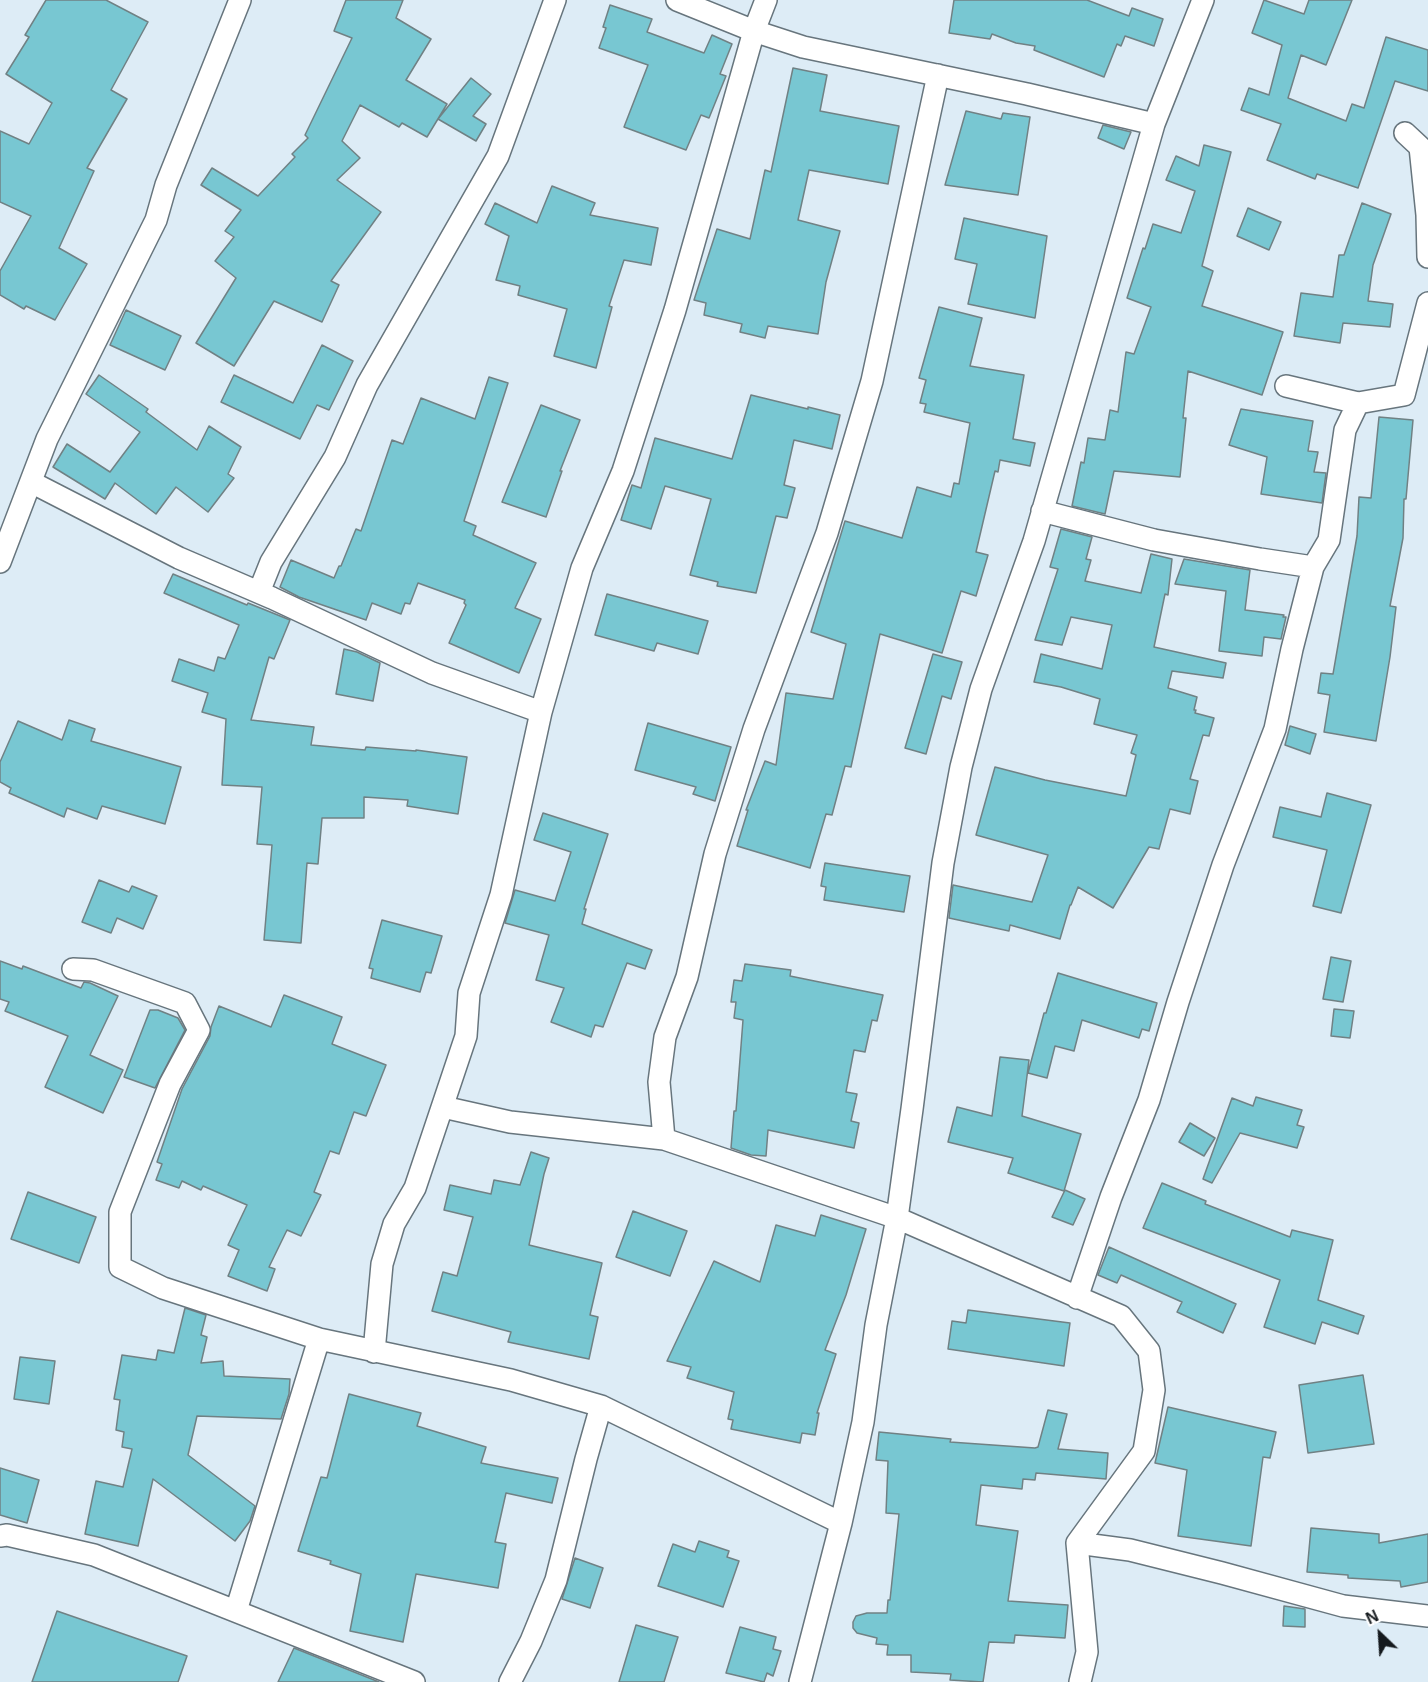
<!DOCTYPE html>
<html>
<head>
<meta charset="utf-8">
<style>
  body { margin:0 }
  #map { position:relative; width:1428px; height:1682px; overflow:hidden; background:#ddecf6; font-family:Arial,sans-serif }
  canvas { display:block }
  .north { position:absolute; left:1350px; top:1604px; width:60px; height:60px; -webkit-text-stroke:4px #fff; paint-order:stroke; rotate:335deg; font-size:16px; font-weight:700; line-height:24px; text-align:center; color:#151a1e }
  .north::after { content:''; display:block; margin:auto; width:21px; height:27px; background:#151a1e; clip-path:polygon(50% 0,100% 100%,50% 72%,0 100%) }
</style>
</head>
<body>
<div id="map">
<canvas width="1428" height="1682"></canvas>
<div class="north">N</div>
</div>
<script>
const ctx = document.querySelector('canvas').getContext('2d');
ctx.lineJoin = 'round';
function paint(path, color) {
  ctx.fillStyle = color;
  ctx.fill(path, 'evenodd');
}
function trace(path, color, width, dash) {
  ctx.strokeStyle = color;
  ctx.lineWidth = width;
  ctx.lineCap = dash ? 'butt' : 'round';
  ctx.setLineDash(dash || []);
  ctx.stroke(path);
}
const building = new Path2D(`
  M 46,0 L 106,0 L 148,22 L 111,90 L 127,99 L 87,168 L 94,171 L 59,248 L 87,264 L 55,320 L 26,306 L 24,309 L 0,295 L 0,271 L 31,216 L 0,202 L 0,131 L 29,144 L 52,103 L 6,74 L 29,37 L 25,35 Z
  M 346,0 L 403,0 L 396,18 L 431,39 L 406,80 L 447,104 L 427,137 L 402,123 L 399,127 L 360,105 L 342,141 L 360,158 L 337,180 L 381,212 L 331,281 L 339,285 L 322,322 L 274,301 L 234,366 L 196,343 L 236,278 L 215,261 L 234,237 L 225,231 L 241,210 L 201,185 L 212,168 L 258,196 L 295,157 L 292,154 L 308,138 L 305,135 L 352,38 L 334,31 Z
  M 954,0 L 1087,0 L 1129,16 L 1132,8 L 1163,19 L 1154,46 L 1125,36 L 1121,46 L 1117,44 L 1104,77 L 1034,50 L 1035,46 L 1016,43 L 992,34 L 990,39 L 949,33 Z
  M 1264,0 L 1304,14 L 1309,0 L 1352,0 L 1326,65 L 1301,55 L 1288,98 L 1346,121 L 1352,104 L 1364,108 L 1386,37 L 1428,50 L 1428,91 L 1395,81 L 1358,188 L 1317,174 L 1315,179 L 1267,160 L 1281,124 L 1241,110 L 1249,88 L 1269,95 L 1282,45 L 1252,33 Z
  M 610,5 L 652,19 L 647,32 L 704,53 L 712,35 L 732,44 L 720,74 L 726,76 L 709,118 L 701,115 L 686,150 L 624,127 L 648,65 L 599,48 L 606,28 L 603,27 Z
  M 793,68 L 827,75 L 820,111 L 899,126 L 888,184 L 809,170 L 798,220 L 840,231 L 826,282 L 818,334 L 768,326 L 765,338 L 740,332 L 742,324 L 704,315 L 706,303 L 694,300 L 717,229 L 750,239 L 765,170 L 771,172 Z
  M 471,78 L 491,94 L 473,116 L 486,124 L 476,141 L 438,119 Z
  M 966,111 L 1001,119 L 1003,113 L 1030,117 L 1018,195 L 945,185 Z
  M 1103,125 L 1131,132 L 1124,149 L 1098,138 Z
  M 1204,145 L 1231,152 L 1202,266 L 1213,271 L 1202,306 L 1283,332 L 1262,395 L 1188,371 L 1183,418 L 1186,418 L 1180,477 L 1114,471 L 1105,514 L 1072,506 L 1081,462 L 1084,463 L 1088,438 L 1105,440 L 1110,410 L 1118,412 L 1126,352 L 1134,354 L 1151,307 L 1127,298 L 1143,248 L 1145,249 L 1153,224 L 1181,233 L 1195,191 L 1166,180 L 1176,156 L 1199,166 Z
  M 552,186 L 595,203 L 590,215 L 658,228 L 651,265 L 624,260 L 609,306 L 612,307 L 596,368 L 554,356 L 567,309 L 518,295 L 520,286 L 496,280 L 509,236 L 485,224 L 495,203 L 537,223 Z
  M 1362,203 L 1391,214 L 1373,265 L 1368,301 L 1393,304 L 1390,327 L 1343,323 L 1340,343 L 1294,336 L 1301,293 L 1333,297 L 1339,255 L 1344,255 Z
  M 1248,208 L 1281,222 L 1269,250 L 1237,236 Z
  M 964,218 L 1047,236 L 1035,318 L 968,304 L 977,264 L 955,259 Z
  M 939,307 L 982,318 L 970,366 L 1024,375 L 1013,439 L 1035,443 L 1030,466 L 1000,460 L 998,472 L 995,471 L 976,552 L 988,555 L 976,596 L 961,591 L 942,653 L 880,634 L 851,767 L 845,766 L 832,815 L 826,814 L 810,868 L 737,846 L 748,810 L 746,810 L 765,761 L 776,765 L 786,693 L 833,699 L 846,644 L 811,632 L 845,521 L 902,538 L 917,487 L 951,497 L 954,483 L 959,484 L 970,423 L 924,412 L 926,404 L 920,403 L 926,380 L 919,378 Z
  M 126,310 L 181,336 L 165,370 L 110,345 Z
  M 322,345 L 353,361 L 329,410 L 317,405 L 300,439 L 221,402 L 234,375 L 293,403 Z
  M 99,375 L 148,409 L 146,412 L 197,450 L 209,426 L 241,447 L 228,474 L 234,478 L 208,512 L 176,487 L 156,514 L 115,483 L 105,499 L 53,467 L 67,444 L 110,472 L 140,432 L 86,394 Z
  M 489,377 L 508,383 L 464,521 L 476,526 L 473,535 L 536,563 L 515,608 L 541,619 L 519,673 L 449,643 L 466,605 L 464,603 L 465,600 L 418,583 L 410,604 L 405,603 L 401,614 L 372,603 L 366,620 L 299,597 L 280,587 L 291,560 L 334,578 L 339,566 L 341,566 L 356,529 L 361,531 L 392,440 L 403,444 L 421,398 L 475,419 Z
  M 751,395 L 808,409 L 808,407 L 840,415 L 832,449 L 794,440 L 784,485 L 795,488 L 787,518 L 776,516 L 756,593 L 717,586 L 718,582 L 690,575 L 711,499 L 665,486 L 651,529 L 621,520 L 632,485 L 641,488 L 655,438 L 732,459 Z
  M 541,405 L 580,420 L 560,471 L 562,471 L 546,517 L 502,502 Z
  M 1241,409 L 1313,421 L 1308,451 L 1318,452 L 1314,472 L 1326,473 L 1322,503 L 1261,494 L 1267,457 L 1229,445 Z
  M 1379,417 L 1413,420 L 1406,499 L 1404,499 L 1403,538 L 1390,606 L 1396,607 L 1390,657 L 1376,741 L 1324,732 L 1330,695 L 1318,693 L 1321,673 L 1333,674 L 1357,536 L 1359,497 L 1371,498 Z
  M 1061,529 L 1092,537 L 1086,559 L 1091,560 L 1085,581 L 1141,593 L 1151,554 L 1172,559 L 1168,595 L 1165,594 L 1154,647 L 1226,663 L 1223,678 L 1172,671 L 1168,688 L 1197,697 L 1194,710 L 1196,710 L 1195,713 L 1214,718 L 1209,736 L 1203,735 L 1190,779 L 1198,781 L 1190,814 L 1170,809 L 1159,849 L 1149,847 L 1113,908 L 1078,887 L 1071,905 L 1070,905 L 1060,939 L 1010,925 L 1009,931 L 949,918 L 953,885 L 1032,902 L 1048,855 L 976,835 L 995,767 L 1045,780 L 1126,796 L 1136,755 L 1131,753 L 1137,735 L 1094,724 L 1100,699 L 1061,687 L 1034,682 L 1041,654 L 1102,669 L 1112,625 L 1071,617 L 1062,645 L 1035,640 L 1058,569 L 1050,567 Z
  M 1184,559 L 1250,570 L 1245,610 L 1284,615 L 1283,617 L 1286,617 L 1281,639 L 1264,637 L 1262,656 L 1219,651 L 1226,591 L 1175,584 Z
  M 173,574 L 247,605 L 248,603 L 290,620 L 274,659 L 269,657 L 251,720 L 314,727 L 311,745 L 365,750 L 366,747 L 416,751 L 416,750 L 467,757 L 458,814 L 407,806 L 408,800 L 364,797 L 364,818 L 322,818 L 318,864 L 307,863 L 301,943 L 264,940 L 272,845 L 257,844 L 262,787 L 222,785 L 226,719 L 202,712 L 208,693 L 172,681 L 179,659 L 214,671 L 218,657 L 225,659 L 239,625 L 164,593 Z
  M 607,594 L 708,621 L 698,654 L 657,643 L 654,651 L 595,635 Z
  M 344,649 L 357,652 L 380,663 L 373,701 L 336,694 Z
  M 933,654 L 962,662 L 951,699 L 942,696 L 926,754 L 905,748 Z
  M 69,720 L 95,729 L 91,741 L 181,767 L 165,824 L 102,806 L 97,819 L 67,808 L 64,817 L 9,793 L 11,788 L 0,782 L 0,762 L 18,721 L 62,740 Z
  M 648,723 L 731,747 L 715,801 L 693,794 L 696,787 L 635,770 Z
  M 1290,726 L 1316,734 L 1310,754 L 1285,745 Z
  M 1327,793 L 1371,805 L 1341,913 L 1313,906 L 1327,850 L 1273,837 L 1280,807 L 1321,817 Z
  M 543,813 L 608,834 L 584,909 L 586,909 L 582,924 L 652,950 L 645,969 L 627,963 L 603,1027 L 595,1025 L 591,1037 L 551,1022 L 564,988 L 536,980 L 549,935 L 505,923 L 515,890 L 555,901 L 571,852 L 534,840 Z
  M 825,863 L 910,876 L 904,912 L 824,900 L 826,887 L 821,886 Z
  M 99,880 L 129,892 L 132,886 L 157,896 L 143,929 L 117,918 L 111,933 L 82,922 Z
  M 382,920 L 442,936 L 431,973 L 426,972 L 420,992 L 371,978 L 373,969 L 369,968 Z
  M 1331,957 L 1351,961 L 1343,1002 L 1323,999 Z
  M 0,961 L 22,969 L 23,966 L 81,988 L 84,982 L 90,983 L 118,996 L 90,1055 L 123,1070 L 103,1113 L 45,1087 L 68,1036 L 5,1011 L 9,1002 L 0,999 Z
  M 745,964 L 791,970 L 790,976 L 883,995 L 877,1021 L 872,1020 L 865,1052 L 854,1050 L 846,1092 L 857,1094 L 851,1121 L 859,1123 L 854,1148 L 768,1130 L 766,1156 L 751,1155 L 731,1148 L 734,1111 L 736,1111 L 743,1020 L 734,1018 L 736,1002 L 731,1002 L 734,980 L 742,981 Z
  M 1058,973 L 1157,1003 L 1149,1031 L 1142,1029 L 1139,1038 L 1082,1020 L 1074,1051 L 1055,1046 L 1047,1078 L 1028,1073 L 1044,1013 L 1046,1013 Z
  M 284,995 L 342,1017 L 332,1044 L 386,1065 L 366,1116 L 354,1112 L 339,1154 L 330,1151 L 314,1192 L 321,1195 L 301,1236 L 287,1230 L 269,1267 L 275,1269 L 267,1291 L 228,1276 L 239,1250 L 228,1245 L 247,1205 L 203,1186 L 201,1190 L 182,1181 L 179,1188 L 156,1180 L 162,1164 L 157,1162 L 182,1089 L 210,1036 L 211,1027 L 219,1006 L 271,1027 Z
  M 1334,1009 L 1354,1011 L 1350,1038 L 1331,1036 Z
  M 150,1010 L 158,1010 L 178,1018 L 185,1030 L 155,1088 L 124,1077 Z
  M 1000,1057 L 1029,1060 L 1022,1116 L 1081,1134 L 1064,1191 L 1008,1173 L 1013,1158 L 948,1142 L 957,1107 L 992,1116 Z
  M 1256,1097 L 1302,1110 L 1297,1125 L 1304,1127 L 1297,1148 L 1240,1133 L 1212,1183 L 1203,1179 L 1232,1098 L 1253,1106 Z
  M 1190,1123 L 1215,1138 L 1204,1156 L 1179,1142 Z
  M 531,1152 L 549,1158 L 544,1174 L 529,1245 L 602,1263 L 590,1315 L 598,1317 L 589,1359 L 508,1342 L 511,1332 L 432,1311 L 443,1272 L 457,1276 L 473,1217 L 444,1210 L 450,1185 L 491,1194 L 494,1180 L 520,1185 Z
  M 1162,1183 L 1206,1201 L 1205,1204 L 1290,1237 L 1292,1230 L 1333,1240 L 1318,1300 L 1364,1316 L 1358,1334 L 1322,1322 L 1315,1344 L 1264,1327 L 1280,1280 L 1143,1228 Z
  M 1065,1190 L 1085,1199 L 1073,1225 L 1052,1217 Z
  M 28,1192 L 96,1217 L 79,1263 L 11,1239 Z
  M 633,1211 L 687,1231 L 670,1276 L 616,1257 Z
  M 821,1215 L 866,1229 L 846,1295 L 825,1350 L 836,1354 L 817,1413 L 819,1413 L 815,1435 L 802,1433 L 800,1443 L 731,1429 L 733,1420 L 728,1419 L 734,1392 L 687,1378 L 691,1367 L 667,1361 L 714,1261 L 760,1282 L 776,1225 L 815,1236 Z
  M 1109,1247 L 1236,1304 L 1223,1333 L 1177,1312 L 1182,1302 L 1121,1275 L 1117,1283 L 1098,1275 Z
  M 185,1308 L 206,1315 L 201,1335 L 207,1337 L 201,1363 L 223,1361 L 224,1376 L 290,1379 L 289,1394 L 281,1419 L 197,1416 L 188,1455 L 255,1506 L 250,1521 L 235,1541 L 153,1479 L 138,1546 L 85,1534 L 96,1481 L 123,1487 L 132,1449 L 122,1447 L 124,1432 L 116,1430 L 120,1400 L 114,1399 L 122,1355 L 156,1360 L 158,1350 L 174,1353 Z
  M 968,1310 L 1070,1323 L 1064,1366 L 948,1349 L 952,1321 L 966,1323 Z
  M 20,1357 L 55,1361 L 49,1404 L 14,1399 Z
  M 1363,1375 L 1374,1444 L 1308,1453 L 1299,1385 Z
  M 349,1394 L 421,1413 L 417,1426 L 486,1447 L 481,1463 L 558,1478 L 552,1503 L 506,1493 L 495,1542 L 506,1544 L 498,1588 L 416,1574 L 403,1642 L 350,1631 L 361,1574 L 330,1564 L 331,1561 L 298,1551 L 321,1477 L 327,1478 Z
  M 1168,1407 L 1276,1432 L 1270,1458 L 1263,1457 L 1251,1546 L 1178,1536 L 1187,1470 L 1155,1463 Z
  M 1048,1410 L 1067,1414 L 1058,1449 L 1108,1453 L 1106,1479 L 1036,1473 L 1035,1480 L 1023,1479 L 1022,1489 L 981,1485 L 976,1525 L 1018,1531 L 1008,1601 L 1068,1605 L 1065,1638 L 1015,1635 L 1014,1643 L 989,1642 L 983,1682 L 950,1680 L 951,1674 L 911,1672 L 911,1655 L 887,1655 L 888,1645 L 876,1644 L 877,1638 L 857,1633 L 853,1628 L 853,1622 L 856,1616 L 867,1613 L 887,1613 L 888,1600 L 890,1600 L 899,1514 L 886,1513 L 888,1461 L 876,1460 L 879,1432 L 951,1439 L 950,1442 L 1035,1448 L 1038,1447 Z
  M 0,1468 L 39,1480 L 27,1523 L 0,1515 Z
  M 1311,1528 L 1379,1534 L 1379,1543 L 1428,1534 L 1428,1582 L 1401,1587 L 1400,1581 L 1348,1578 L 1348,1575 L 1307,1572 Z
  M 699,1541 L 729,1551 L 727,1557 L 739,1561 L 723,1607 L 658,1586 L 673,1544 L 695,1552 Z
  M 575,1558 L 603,1568 L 590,1608 L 562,1599 Z
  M 1284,1606 L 1305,1609 L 1305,1627 L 1283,1626 Z
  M 57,1611 L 187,1656 L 178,1682 L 32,1682 Z
  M 636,1625 L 678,1637 L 664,1682 L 619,1682 Z
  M 740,1627 L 776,1637 L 773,1649 L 781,1651 L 773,1676 L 767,1673 L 764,1682 L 726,1673 Z
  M 294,1648 L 379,1682 L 278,1682 Z`);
paint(building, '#78c7d2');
trace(building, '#708184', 1.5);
const minor = new Path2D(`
  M 677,0 L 754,31 L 803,47 L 1027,94 L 1154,124
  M 1405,133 L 1420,147 L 1427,215 L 1428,257
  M 1286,386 L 1358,403 L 1404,395 L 1428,303
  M 31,482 L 179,558 L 272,598 L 432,673 L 541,712
  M 1042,511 L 1154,540 L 1260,559 L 1313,567
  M 0,562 L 47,439 L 156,220 L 166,185 L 240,0
  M 259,592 L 271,562 L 335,457 L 367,385 L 498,156 L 555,0
  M 73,969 L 93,970 L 185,1003 L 199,1030 L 170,1084 L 120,1212 L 120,1267 L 163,1288 L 319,1339 L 511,1380 L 601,1406 L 841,1523
  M 443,1107 L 510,1122 L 664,1139 L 897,1218 L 1121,1316 L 1149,1351 L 1154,1390 L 1144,1451 L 1077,1543 L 1087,1652 L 1080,1682
  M 664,1139 L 659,1082 L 665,1037 L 687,977 L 715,854 L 754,729 L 827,533 L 872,381 L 938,75
  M 1077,1298 L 1111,1197 L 1149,1100 L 1178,1002 L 1223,865 L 1275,729 L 1292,649 L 1313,567 L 1329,540 L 1345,430 L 1358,403
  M 374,1352 L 382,1264 L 394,1224 L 415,1188 L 466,1036 L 469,993 L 501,895 L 541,712 L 582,568 L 623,471 L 675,310 L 754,31 L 766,0
  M 0,1536 L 7,1535 L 94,1555 L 414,1682
  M 1077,1543 L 1130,1550 L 1222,1573 L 1343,1606 L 1428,1616
  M 236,1611 L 319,1339
  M 510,1682 L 531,1641 L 556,1580 L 586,1459 L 601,1406
  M 800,1682 L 841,1523 L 863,1422 L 876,1325 L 897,1218 L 912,1109 L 943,863 L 961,767 L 981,689 L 1034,541 L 1154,124 L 1203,0`);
trace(minor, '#67757d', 24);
trace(minor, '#fff', 21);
</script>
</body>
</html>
